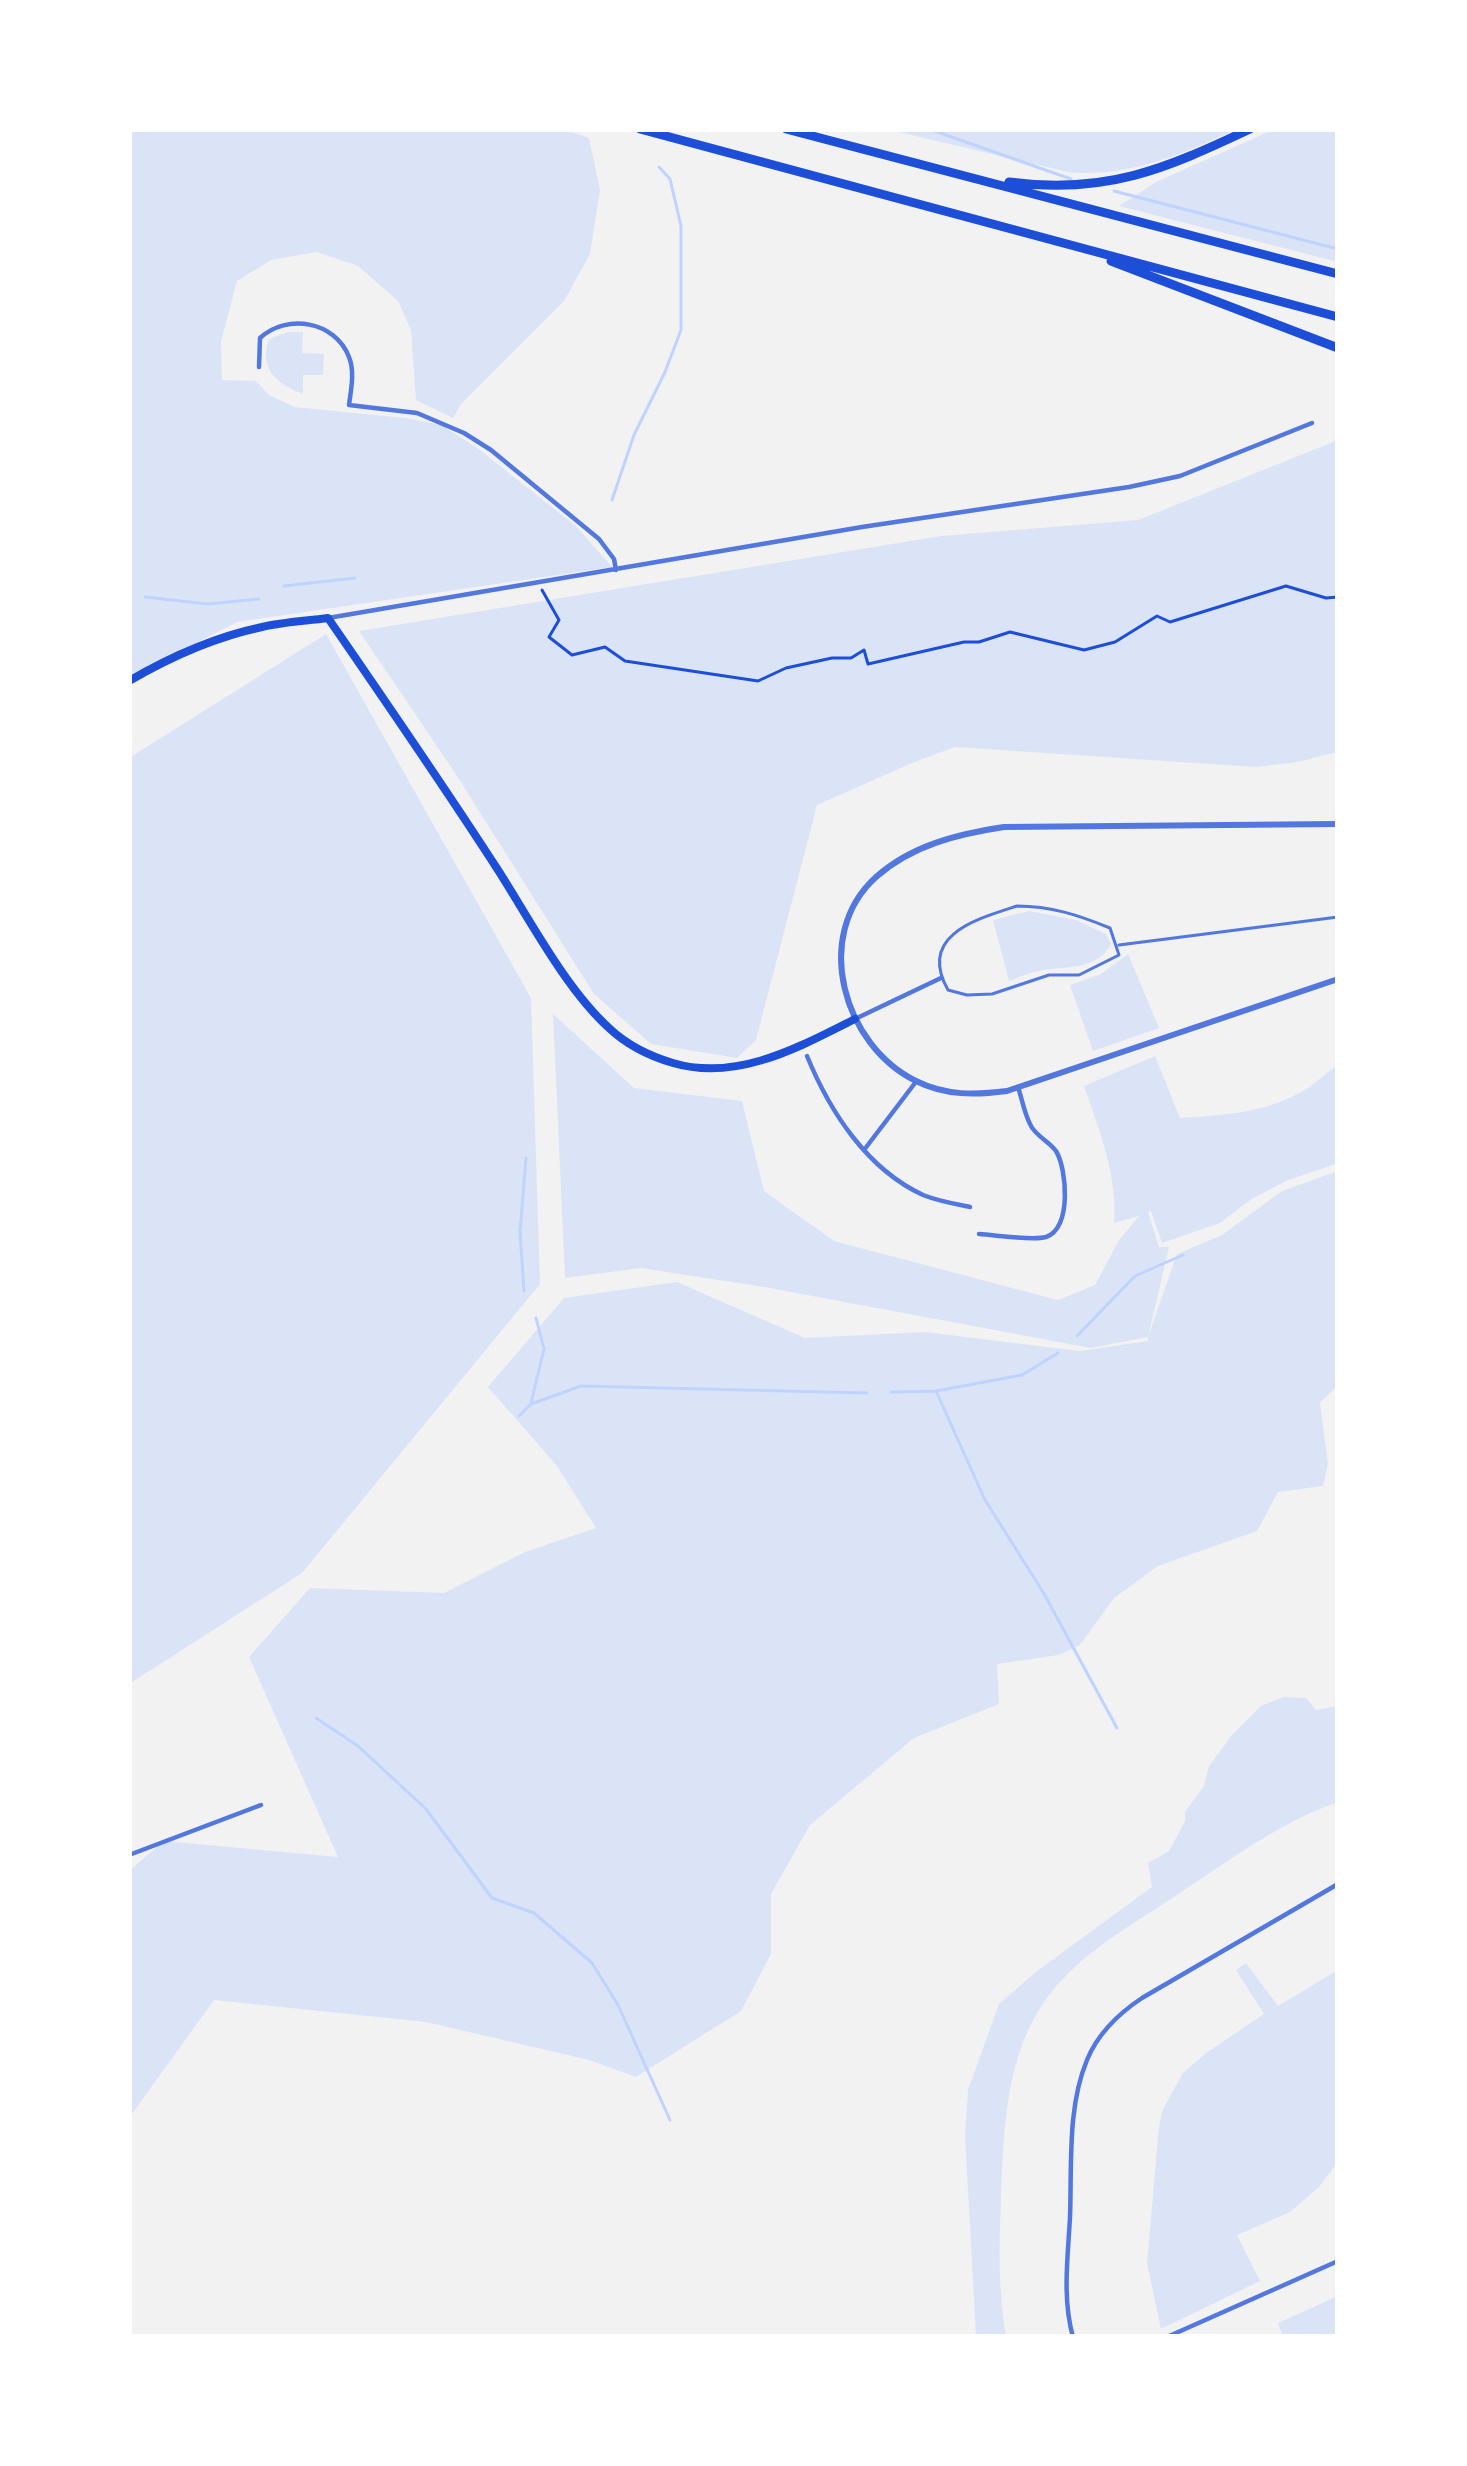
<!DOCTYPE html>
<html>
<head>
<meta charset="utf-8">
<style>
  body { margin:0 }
  #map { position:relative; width:1467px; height:2466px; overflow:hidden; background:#f2f2f2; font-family:"Archivo Narrow",sans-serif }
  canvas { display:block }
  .frame { position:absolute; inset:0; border:132px solid #fff; pointer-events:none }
</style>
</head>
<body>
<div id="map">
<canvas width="1467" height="2466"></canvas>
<div class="frame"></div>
</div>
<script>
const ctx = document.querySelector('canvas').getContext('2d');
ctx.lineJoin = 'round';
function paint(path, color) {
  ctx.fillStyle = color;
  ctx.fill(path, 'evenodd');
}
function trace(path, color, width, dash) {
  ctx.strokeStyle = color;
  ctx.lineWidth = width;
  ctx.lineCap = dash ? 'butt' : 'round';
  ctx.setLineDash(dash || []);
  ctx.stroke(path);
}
paint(new Path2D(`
  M 129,129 L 563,129 L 589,138 L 600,190 L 590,254 L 564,301 L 461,404 L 453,418 L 416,400 L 411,330 L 398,301 L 358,266 L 317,252 L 271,260 L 237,281 L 221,342 L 222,380 L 256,381 L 269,395 L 295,407 L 405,418 L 441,425 L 476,447 L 576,526 L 612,567 L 237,622 L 129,677 Z
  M 886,129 L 1237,129 C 1183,154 1128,178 1068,172 Z
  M 1275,129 L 1338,129 L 1338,262 L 1119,206 L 1156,182 Z
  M 288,332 L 303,332 L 302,353 L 324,354 L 323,375 L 303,375 L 303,394 C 277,384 258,368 269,339 Z
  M 1338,440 L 1338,752 L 1297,762 L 1256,767 L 955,747 L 912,763 L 817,805 L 756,1040 L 737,1058 L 651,1044 L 594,994 L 457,776 L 359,631 L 941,536 L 1138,520 Z
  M 326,634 L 531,998 L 540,1284 L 302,1573 L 129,1684 L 129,758 Z
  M 1029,911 L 1076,920 L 1106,934 L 1111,944 C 1096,972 1065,965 1038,971 C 1029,973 1019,977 1009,981 L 993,920 Z
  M 1128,954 L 1159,1028 L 1093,1051 L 1070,985 L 1101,974 Z
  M 553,1014 L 634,1088 L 742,1101 L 764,1191 L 834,1241 L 1058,1300 L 1095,1285 L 1119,1240 L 1139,1216 L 1114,1223 C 1118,1177 1099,1130 1084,1086 L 1155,1056 L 1180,1118 C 1224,1115 1269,1113 1308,1088 C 1318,1081 1327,1072 1338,1065 L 1338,1163 L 1286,1181 L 1250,1200 L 1220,1223 L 1162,1243 L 1151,1211 L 1148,1212 L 1159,1247 L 1169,1247 L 1148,1337 L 1177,1254 L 1222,1235 L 1282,1191 L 1338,1171 L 1338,1385 L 1320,1403 L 1328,1464 L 1323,1486 L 1278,1492 L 1257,1531 L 1158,1566 L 1114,1598 L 1080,1645 L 1059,1655 L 997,1664 L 999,1704 L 914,1738 L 810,1825 L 771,1894 L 771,1954 L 741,2011 L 636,2077 L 589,2060 L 426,2022 L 214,2000 L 129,2118 L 129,1871 L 164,1841 L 338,1857 L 249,1657 L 310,1588 L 444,1593 L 525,1552 L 596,1528 L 557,1466 L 488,1387 L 564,1298 L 677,1282 L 805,1338 L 925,1332 L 1080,1351 L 1148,1341 L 1148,1337 L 1091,1348 L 764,1287 L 641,1268 L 565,1278 Z
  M 1283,1697 L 1306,1698 L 1316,1710 L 1338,1706 L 1338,1802 C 1283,1821 1234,1857 1186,1889 C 1144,1918 1094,1944 1060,1982 C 1006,2040 1004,2123 1001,2199 C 999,2246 998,2291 1006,2337 L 976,2337 L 965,2136 L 968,2090 L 999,2004 L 1037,1971 L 1152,1887 L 1148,1863 L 1169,1851 L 1185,1821 L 1185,1812 L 1204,1786 L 1209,1766 L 1232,1735 L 1261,1706 Z
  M 1246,1963 L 1278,2006 L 1338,1970 L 1338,2162 L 1319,2187 L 1290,2212 L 1237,2235 L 1260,2281 L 1161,2329 L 1147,2264 L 1159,2125 L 1163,2109 L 1183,2073 L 1206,2053 L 1264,2014 L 1236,1970 Z
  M 1338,2296 L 1338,2337 L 1283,2337 L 1278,2323 Z`), '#dbe4f7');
trace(new Path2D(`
  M 929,129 L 1071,179
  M 1114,191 L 1338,249
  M 612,500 L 634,435 L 665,372 L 681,330 L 681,226 L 670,179 L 659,167
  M 284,586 L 355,578
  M 145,597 L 208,604 L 259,599
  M 524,1291 L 520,1232 L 526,1158
  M 1077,1336 L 1135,1276 L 1183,1255
  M 936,1391 L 985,1500 L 1043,1592 L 1117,1728
  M 891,1392 L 936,1391 L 1022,1375 L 1058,1353
  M 531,1403 L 544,1349 L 536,1318
  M 519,1416 L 531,1404 L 581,1386 L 867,1393
  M 316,1718 L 358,1746 L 426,1809 L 492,1898 L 534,1913 L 592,1963 L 618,2005 L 670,2120`), '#bfd3fe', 3);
trace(new Path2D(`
  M 542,590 L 559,620 L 549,637 L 572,655 L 605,647 L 625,661 L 758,681 L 786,668 L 832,658 L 851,658 L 864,650 L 868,664 L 964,642 L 979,642 L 1010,632 L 1084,650 L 1115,642 L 1157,616 L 1170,622 L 1286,586 L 1326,598 L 1338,597`), '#1d4ed8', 3);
trace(new Path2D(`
  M 1017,906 C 1051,906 1078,915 1110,928 L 1119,955 L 1079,975 L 1049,975 L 992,994 L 967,995 L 948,990 C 917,935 977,919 1017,906 Z
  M 1119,945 L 1338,917`), '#5277de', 3);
trace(new Path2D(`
  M 259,367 L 260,338 C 287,313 335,321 349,357 C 355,372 351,389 349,405 L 417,413 L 464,433 L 491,450 L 599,539 L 614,559 L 616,570
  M 328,618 L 862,527 L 1129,487 L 1180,476 L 1312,423
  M 855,1019 L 941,978
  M 807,1056 C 830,1112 867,1169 923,1195 C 938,1201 955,1204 970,1207
  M 864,1150 L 915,1083
  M 979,1234 C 996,1235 1031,1241 1046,1237 C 1072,1229 1067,1169 1056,1151 C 1048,1140 1035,1136 1030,1124 C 1024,1112 1022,1099 1018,1087
  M 129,1855 L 261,1805
  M 1073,2337 C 1062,2298 1068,2256 1070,2217 C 1072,2166 1067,2108 1087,2060 C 1098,2033 1118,2014 1142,1998 L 1338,1884
  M 1167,2337 L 1338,2261`), '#5277de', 4.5);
trace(new Path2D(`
  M 1338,824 L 1004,827 C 958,834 912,845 876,877 C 811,936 844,1046 916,1081 C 946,1096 976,1095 1007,1091 L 1338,979`), '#5277de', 6);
trace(new Path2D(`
  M 129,681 C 170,657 215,637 262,627 C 283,622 306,621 328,618 C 386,702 443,785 498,870 C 530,920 566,989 609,1028 C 627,1045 649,1056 673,1063 C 737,1082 799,1047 855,1019`), '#1d4ed8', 8);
trace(new Path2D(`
  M 640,129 L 1338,317
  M 786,129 L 1338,274
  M 1009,182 C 1106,195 1165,169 1250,129
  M 1111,261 L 1338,348`), '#1d4ed8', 9);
</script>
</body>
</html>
